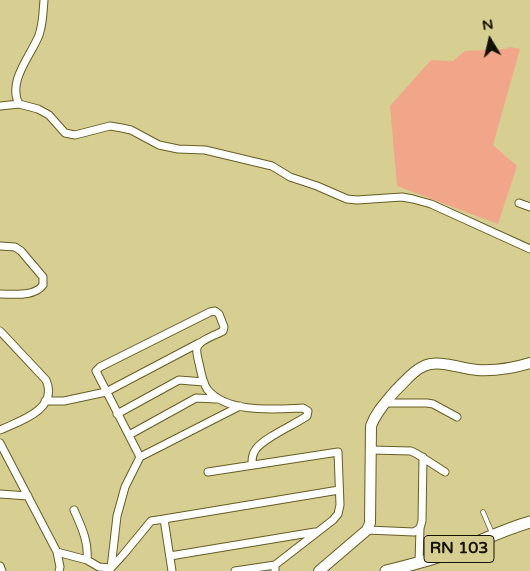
<!DOCTYPE html>
<html>
<head>
<meta charset="utf-8">
<style>
  body { margin:0 }
  #map { position:relative; width:530px; height:571px; overflow:hidden; background:#d6cf91; font-family:"Varela Round",sans-serif }
  canvas { display:block }
  .north { position:absolute; left:465px; top:15px; width:50px; height:50px; -webkit-text-stroke:4px #d6cf91; paint-order:stroke; rotate:351deg; font-size:14px; font-weight:700; line-height:20px; text-align:center; color:#131000 }
  .north::after { content:''; display:block; margin:auto; width:18px; height:22px; background:#131000; clip-path:polygon(50% 0,100% 100%,50% 72%,0 100%) }
</style>
</head>
<body>
<div id="map">
<canvas width="530" height="571"></canvas>
<div class="north">N</div>
</div>
<script>
const ctx = document.querySelector('canvas').getContext('2d');
ctx.lineJoin = 'round';
function paint(path, color) {
  ctx.fillStyle = color;
  ctx.fill(path, 'evenodd');
}
function trace(path, color, width, dash) {
  ctx.strokeStyle = color;
  ctx.lineWidth = width;
  ctx.lineCap = dash ? 'butt' : 'round';
  ctx.setLineDash(dash || []);
  ctx.stroke(path);
}
function drawText(font, color, halo, rows, align = 'center') {
  ctx.font = font + ' "Varela Round",sans-serif';
  ctx.lineWidth = 4;
  ctx.setLineDash([]);
  ctx.textBaseline = 'middle';
  ctx.strokeStyle = halo;
  ctx.fillStyle = color;
  for (const [text, x, y, turn = 0] of rows) {
    ctx.save();
    ctx.translate(x, y);
    ctx.rotate((+turn || 0) * Math.PI / 180);
    ctx.textAlign = isNaN(turn) ? turn : align;
    if (halo) ctx.strokeText(text, 0, 0);
    ctx.fillText(text, 0, 0);
    ctx.restore();
  }
}
paint(new Path2D(`
  M 510,47 L 520,49 L 493,145 L 517,166 L 498,224 L 397,186 L 390,106 L 431,60 L 453,61 L 465,51 L 505,49 Z`), '#f1a689');
const lane = new Path2D(`
  M 483,512 L 492,533`);
const street = new Path2D(`
  M 44,0 C 43,12 43,24 39,35 C 31,56 7,81 19,104 L 38,109 L 49,115 L 65,133 L 75,135 L 110,126 L 122,128 L 131,130 L 159,145 L 178,149 L 205,150 L 272,166 L 290,177 L 317,186 L 347,199 L 357,200 L 402,197 L 413,199 L 431,204 L 530,249
  M 0,106 L 19,104
  M 519,203 L 530,207
  M 0,246 L 15,247 L 21,251 L 43,277 L 43,285 C 34,297 15,294 0,294
  M 0,331 L 46,380 C 59,409 20,421 0,430
  M 45,401 L 64,401 L 106,392 L 199,343
  M 384,403 L 427,403 L 433,404 L 457,417
  M 240,406 L 140,457 L 96,371 L 100,367 L 210,312 L 215,311 L 219,314 L 224,327 L 223,331 C 216,335 199,340 197,348 C 196,352 198,359 199,363 C 201,372 202,381 207,389 C 227,414 275,409 303,408 L 308,411 L 307,416 C 294,425 265,437 256,449 C 252,454 252,459 252,465
  M 117,414 L 179,380 L 204,382
  M 129,435 L 196,398 L 216,399
  M 0,443 L 57,552 L 60,567 L 59,571
  M 371,450 L 411,451 L 417,454 L 445,472
  M 208,472 L 338,452 L 340,505 L 338,514 L 333,520 L 275,565 L 275,571
  M 0,494 L 28,496
  M 367,530 L 414,532 L 420,528 L 422,521 L 423,457
  M 57,552 L 87,560 C 89,542 81,526 74,510
  M 170,556 L 315,532
  M 87,560 L 99,567 L 111,568 L 123,555 L 151,521 L 164,519
  M 419,563 L 420,528
  M 0,566 L 2,571
  M 111,568 L 117,516 L 125,487 L 140,457
  M 172,571 L 164,519 L 339,490
  M 235,571 L 275,565`);
const secondary = new Path2D(`
  M 319,571 L 367,530 L 370,523 L 371,426 C 376,412 386,402 395,391 C 404,383 412,371 424,366 C 439,359 461,369 477,370 C 494,371 514,368 530,363`);
const primary = new Path2D(`
  M 386,571 C 408,566 429,560 450,553 C 477,543 502,530 530,522`);
trace(lane, '#665e22', 5.5);
trace(street, '#665e22', 9);
trace(secondary, '#665e22', 12);
trace(primary, '#665e22', 13);
trace(lane, '#fff', 4);
trace(street, '#fff', 7);
trace(secondary, '#fff', 10);
trace(primary, '#fff', 11);
for (const [x, y, w] of [
  [459,549,70]
]) {
  const box = new Path2D();
  box.roundRect(x - w / 2, y - 13.5, w, 27, 4);
  ctx.fillStyle = '#d6cf91';
  ctx.fill(box);
  trace(box, '#131000', 1);
}
drawText('bold 16px', '#131000', null, [
  ["RN 103",459,549]
]);
</script>
</body>
</html>
